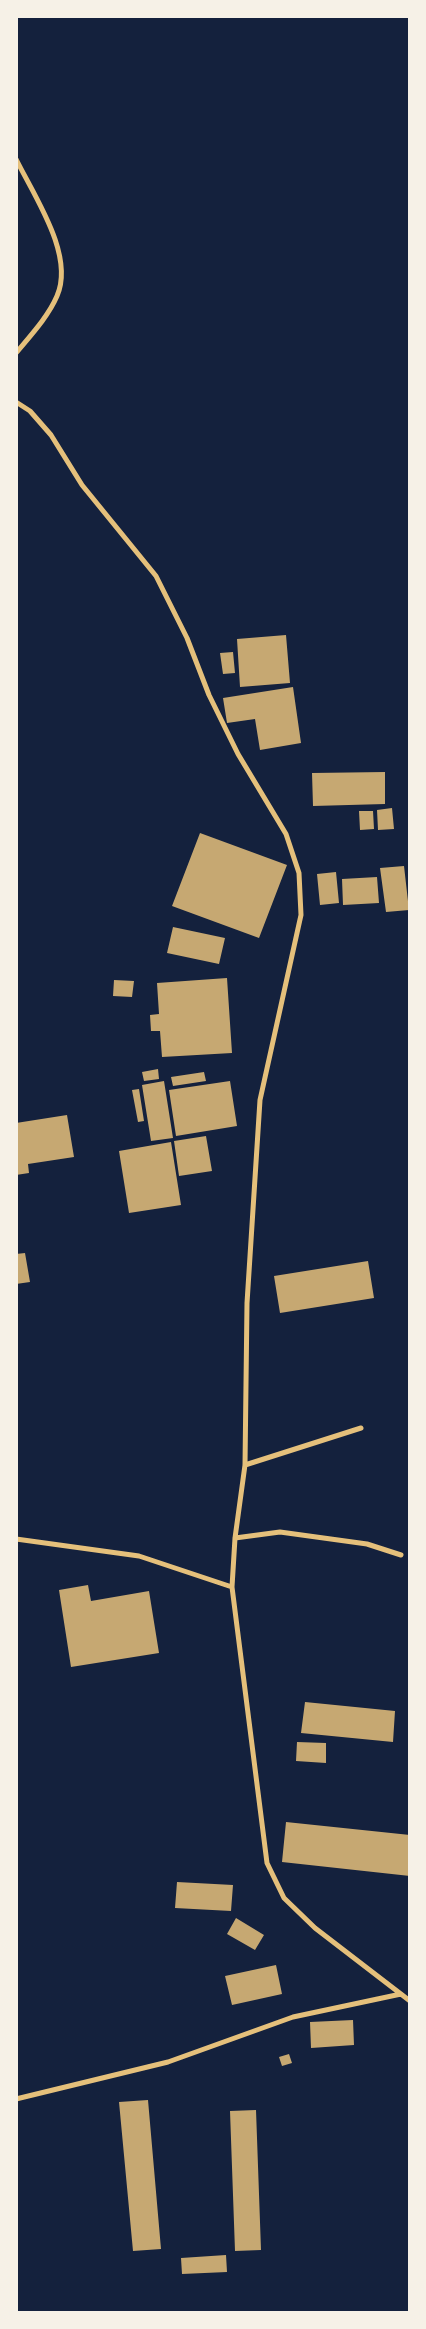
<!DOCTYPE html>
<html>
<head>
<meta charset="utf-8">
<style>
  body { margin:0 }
  #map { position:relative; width:426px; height:2329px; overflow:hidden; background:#14213d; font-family:"DejaVu Sans",sans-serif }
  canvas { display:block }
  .frame { position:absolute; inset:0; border:18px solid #f6f1e7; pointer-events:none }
</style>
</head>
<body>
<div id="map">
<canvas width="426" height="2329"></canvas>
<div class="frame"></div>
</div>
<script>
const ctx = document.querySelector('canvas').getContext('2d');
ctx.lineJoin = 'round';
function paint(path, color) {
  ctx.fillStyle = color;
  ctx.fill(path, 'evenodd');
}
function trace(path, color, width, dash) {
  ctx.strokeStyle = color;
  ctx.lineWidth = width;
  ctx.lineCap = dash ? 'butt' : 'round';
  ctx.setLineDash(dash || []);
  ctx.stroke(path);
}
paint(new Path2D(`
  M 286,635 L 290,683 L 240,687 L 237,639 Z
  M 233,652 L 235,673 L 223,674 L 220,653 Z
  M 293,687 L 301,743 L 260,750 L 255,719 L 227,723 L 223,698 Z
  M 385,772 L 385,804 L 313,806 L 312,773 Z
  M 392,808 L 394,829 L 378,830 L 377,810 Z
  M 359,811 L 373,811 L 374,829 L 360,830 Z
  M 200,833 L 287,865 L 259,938 L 172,906 Z
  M 404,866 L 409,910 L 386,912 L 380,868 Z
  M 336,872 L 339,903 L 320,905 L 317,874 Z
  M 377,877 L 379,903 L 343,905 L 342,879 Z
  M 173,927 L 225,938 L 219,964 L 167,953 Z
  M 227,978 L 232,1053 L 162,1057 L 160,1031 L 151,1031 L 150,1015 L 159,1014 L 157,983 Z
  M 114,980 L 134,981 L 132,997 L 113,996 Z
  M 158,1069 L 159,1079 L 144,1081 L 142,1072 Z
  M 204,1072 L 206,1081 L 173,1086 L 171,1077 Z
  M 164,1081 L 173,1138 L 151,1141 L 142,1085 Z
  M 230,1081 L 237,1126 L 176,1136 L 169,1090 Z
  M 139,1089 L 144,1121 L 138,1122 L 132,1090 Z
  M 67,1115 L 74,1157 L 28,1164 L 29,1173 L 16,1175 L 16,1123 Z
  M 206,1136 L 212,1171 L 179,1176 L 174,1141 Z
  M 171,1142 L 181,1205 L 129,1213 L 119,1151 Z
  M 25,1253 L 30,1282 L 16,1284 L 16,1254 Z
  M 368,1261 L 374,1298 L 280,1313 L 274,1276 Z
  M 88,1585 L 91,1601 L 149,1591 L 159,1653 L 71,1667 L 59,1590 Z
  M 305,1702 L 395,1711 L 393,1742 L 301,1733 Z
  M 297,1742 L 326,1743 L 326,1763 L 296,1761 Z
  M 286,1822 L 410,1835 L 410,1876 L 282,1862 Z
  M 177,1882 L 233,1885 L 231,1911 L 175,1908 Z
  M 236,1918 L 264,1935 L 255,1950 L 227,1934 Z
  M 276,1965 L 282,1994 L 232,2005 L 225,1976 Z
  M 353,2020 L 354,2045 L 311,2048 L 310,2022 Z
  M 289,2054 L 292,2063 L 282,2066 L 279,2057 Z
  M 148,2100 L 161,2249 L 133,2251 L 119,2102 Z
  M 256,2110 L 261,2250 L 235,2251 L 230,2111 Z
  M 226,2255 L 227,2272 L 182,2274 L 181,2258 Z`), '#c6a872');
trace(new Path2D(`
  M 16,159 C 34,196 75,255 57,296 C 48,317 30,336 16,353
  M 16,402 L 30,411 L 51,435 L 82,485 L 156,576 L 187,638 L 209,695 L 238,754 L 286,834 L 299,873 L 301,915 L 260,1100 L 247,1303 L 245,1465 L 235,1538 L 232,1587 L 267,1863 L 284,1898 L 315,1928 L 410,2001
  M 245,1465 L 361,1428
  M 235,1538 L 280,1532 L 367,1544 L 401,1555
  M 16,1539 L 139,1556 L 232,1587
  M 16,2099 L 168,2062 L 293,2017 L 401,1994`), '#e5c07b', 5);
</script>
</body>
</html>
